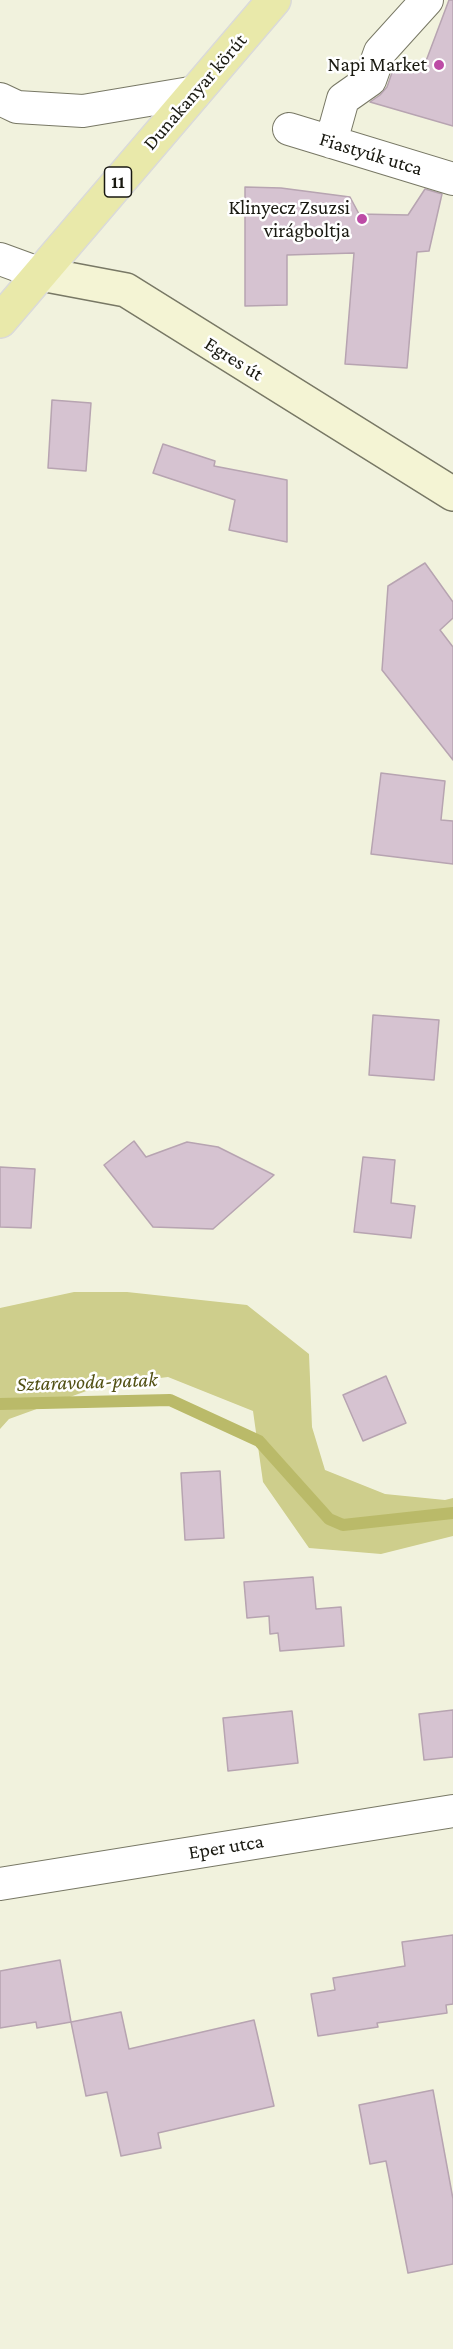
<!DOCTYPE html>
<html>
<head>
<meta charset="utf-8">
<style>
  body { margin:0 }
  canvas { display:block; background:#f1f2dd }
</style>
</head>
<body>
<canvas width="453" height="2349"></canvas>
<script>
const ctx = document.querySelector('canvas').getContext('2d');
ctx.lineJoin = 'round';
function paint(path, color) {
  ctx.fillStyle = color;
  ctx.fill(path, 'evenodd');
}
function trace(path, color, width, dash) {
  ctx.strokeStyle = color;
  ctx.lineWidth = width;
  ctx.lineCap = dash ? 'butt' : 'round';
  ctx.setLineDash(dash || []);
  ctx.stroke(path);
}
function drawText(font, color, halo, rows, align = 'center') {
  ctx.font = font + ' "Crimson Pro",serif';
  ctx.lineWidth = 5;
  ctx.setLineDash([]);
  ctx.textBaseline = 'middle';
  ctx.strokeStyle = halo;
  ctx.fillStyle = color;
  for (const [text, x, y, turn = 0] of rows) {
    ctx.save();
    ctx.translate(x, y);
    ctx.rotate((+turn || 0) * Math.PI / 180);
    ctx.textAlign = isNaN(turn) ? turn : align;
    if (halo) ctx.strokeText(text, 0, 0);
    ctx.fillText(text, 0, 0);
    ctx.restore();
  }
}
paint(new Path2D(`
  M 74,1292 L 127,1292 L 247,1305 L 309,1354 L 312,1427 L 325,1470 L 385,1494 L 445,1500 L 453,1498 L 453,1536 L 381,1554 L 309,1548 L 263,1482 L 253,1411 L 168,1377 L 103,1385 L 9,1419 L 0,1429 L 0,1308 Z`), '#cece8c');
trace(new Path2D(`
  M 0,1404 L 170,1400 L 259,1441 L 329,1519 L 343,1525 L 453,1513`), '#baba69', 12);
const building = new Path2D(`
  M 449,0 L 453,0 L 453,126 L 370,102 L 380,95 L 387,87 L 395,64 L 423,69 Z
  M 245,187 L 281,188 L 350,197 L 359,214 L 408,215 L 425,189 L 442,194 L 429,251 L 417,252 L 407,368 L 345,364 L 354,253 L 287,255 L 287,305 L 245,306 Z
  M 52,400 L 91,403 L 86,471 L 48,468 Z
  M 163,444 L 215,461 L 214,466 L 287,480 L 287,542 L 229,530 L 235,500 L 153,473 Z
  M 425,563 L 453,602 L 453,618 L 440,630 L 453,647 L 453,760 L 382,670 L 388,586 Z
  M 381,773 L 445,781 L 441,820 L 453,821 L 453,864 L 371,854 Z
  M 373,1015 L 439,1020 L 434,1080 L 369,1075 Z
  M 134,1141 L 146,1157 L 187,1142 L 218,1147 L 274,1175 L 213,1229 L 153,1227 L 104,1165 Z
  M 363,1157 L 395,1160 L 391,1203 L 415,1206 L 411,1238 L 354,1232 Z
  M 0,1167 L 35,1169 L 31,1228 L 0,1227 Z
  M 386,1376 L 406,1423 L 363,1441 L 343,1395 Z
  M 220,1471 L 224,1538 L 185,1540 L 181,1473 Z
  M 313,1577 L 316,1609 L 341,1607 L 344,1646 L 280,1651 L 278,1633 L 270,1634 L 269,1616 L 247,1618 L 244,1582 Z
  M 453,1710 L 453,1757 L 424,1760 L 419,1714 Z
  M 292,1711 L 298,1763 L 228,1771 L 223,1718 Z
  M 453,1935 L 453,2004 L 446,2005 L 447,2013 L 377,2023 L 378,2027 L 318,2036 L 311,1994 L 335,1990 L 333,1978 L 405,1966 L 402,1942 Z
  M 60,1960 L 71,2022 L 37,2028 L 36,2022 L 0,2028 L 0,1971 Z
  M 121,2012 L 129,2049 L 254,2020 L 274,2106 L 158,2133 L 161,2148 L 121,2156 L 107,2092 L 86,2096 L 71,2022 Z
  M 433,2090 L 453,2199 L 453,2264 L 408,2273 L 386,2161 L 370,2164 L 359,2105 Z`);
paint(building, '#d6c3d1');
trace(building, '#b7a4b1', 1.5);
const street = new Path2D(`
  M 0,99 L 17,107 L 83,111 L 196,92
  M 289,129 L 453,179
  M 331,142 L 343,99 L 370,80 L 380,52 L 427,0
  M 0,259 L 41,274
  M 0,1884 L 453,1811`);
const secondary = new Path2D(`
  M 41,274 L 126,290 L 453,494`);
const primary = new Path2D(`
  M 0,321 L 274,0`);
trace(street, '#787865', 34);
trace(secondary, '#787865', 36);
trace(primary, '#dadad9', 36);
trace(street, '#fff', 32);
trace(secondary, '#f4f4d4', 33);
trace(primary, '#e9e9aa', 33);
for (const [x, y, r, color] of [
  [439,65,6,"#bd4ba6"],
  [362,219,6,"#bd4ba6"]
]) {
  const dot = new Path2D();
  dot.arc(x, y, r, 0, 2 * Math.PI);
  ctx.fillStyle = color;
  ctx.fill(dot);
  trace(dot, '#fff', 2);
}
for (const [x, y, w] of [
  [118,182,27]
]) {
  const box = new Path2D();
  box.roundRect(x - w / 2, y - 15, w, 30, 4.5);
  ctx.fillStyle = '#fff';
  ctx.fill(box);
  trace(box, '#191911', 1.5);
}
drawText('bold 18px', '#191911', null, [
  ["11",118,182]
]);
drawText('20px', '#191911', '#fff', [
  ["Napi Market",427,65],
  ["Klinyecz Zsuzsi",350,208],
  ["virágboltja",350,231]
], 'right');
drawText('20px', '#191911', '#fff', [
  ["Dunakanyar körút",195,92,-49],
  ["Fiastyúk utca",371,154,17],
  ["Egres út",234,359,32],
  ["Eper utca",226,1847,-9]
]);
drawText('italic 21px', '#515014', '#fff', [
  ["Sztaravoda-patak",87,1382,-2]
]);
</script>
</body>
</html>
